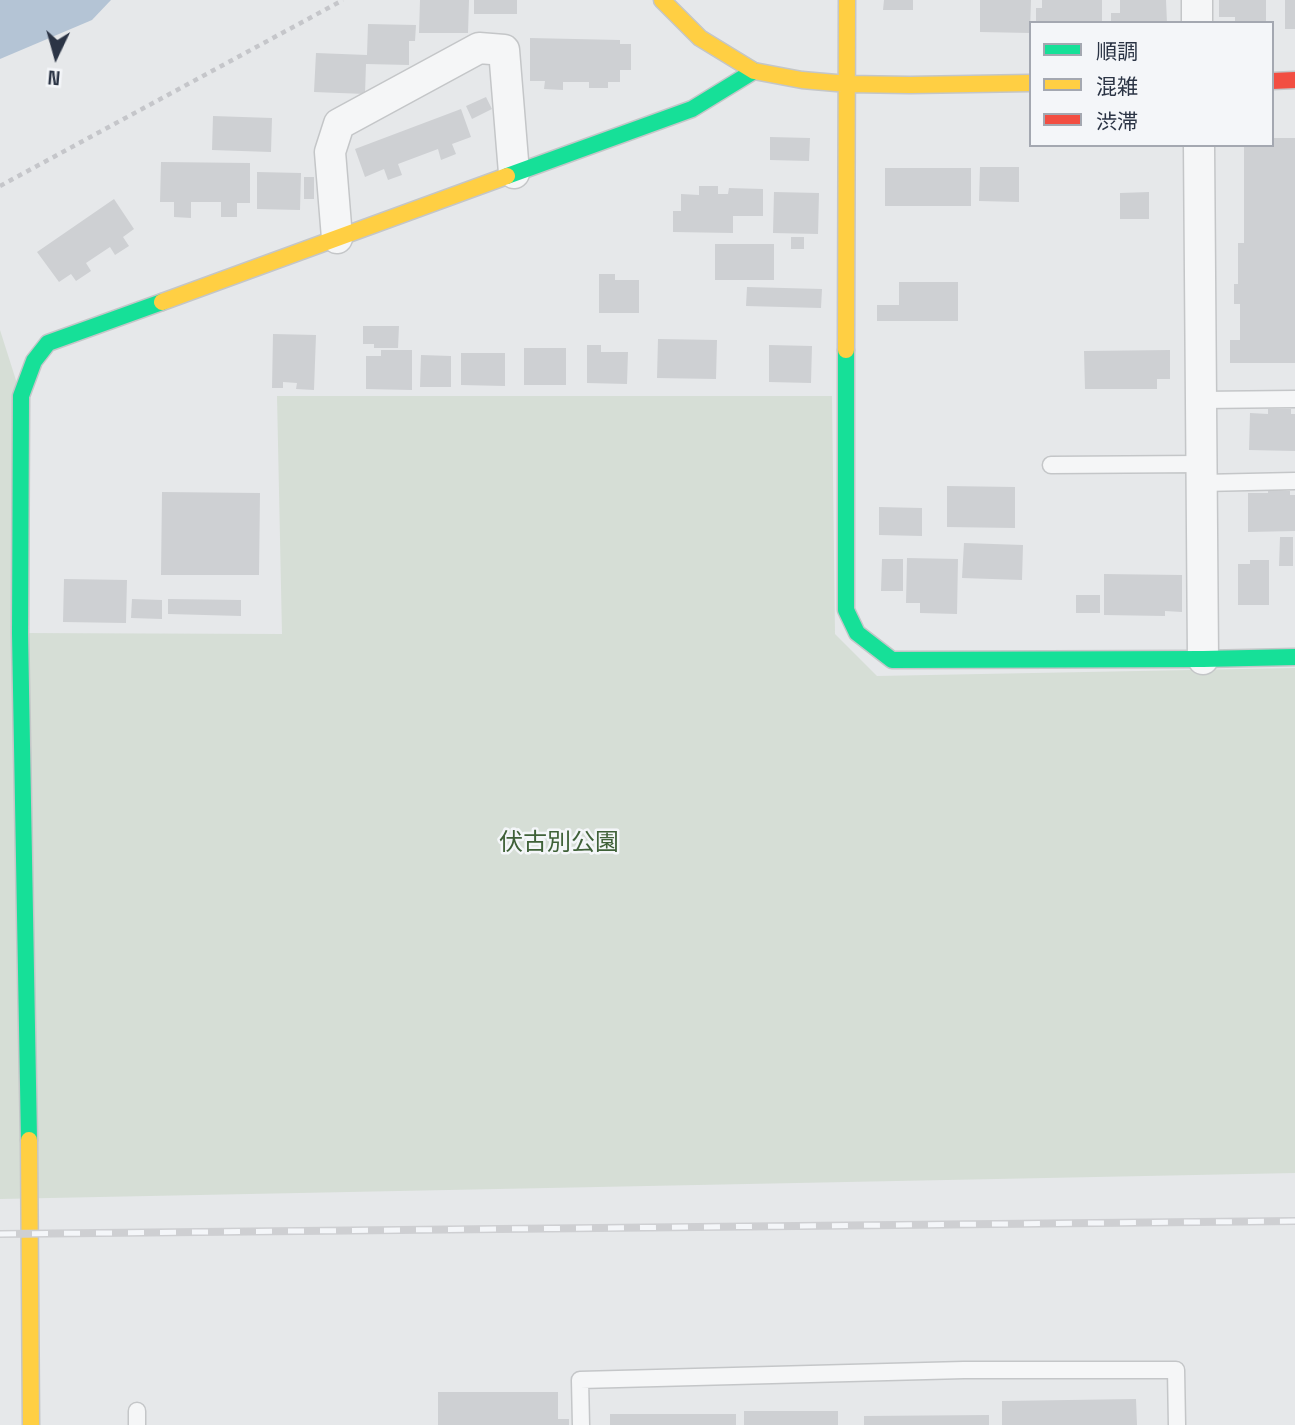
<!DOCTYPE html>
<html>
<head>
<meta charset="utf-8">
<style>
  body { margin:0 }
  #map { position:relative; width:1295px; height:1425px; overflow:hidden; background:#e6e8ea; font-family:"Space Grotesk","Noto Sans JP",sans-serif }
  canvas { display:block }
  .legend { position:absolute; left:1029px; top:21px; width:245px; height:126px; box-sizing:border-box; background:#f4f6f9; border:2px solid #a4a8b1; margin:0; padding:9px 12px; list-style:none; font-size:21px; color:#2b3445 }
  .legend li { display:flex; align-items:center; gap:14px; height:35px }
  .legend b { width:35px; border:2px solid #a4a8b1 }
  .north { position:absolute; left:21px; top:21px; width:70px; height:70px; -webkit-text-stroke:5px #f4f6f9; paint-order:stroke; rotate:185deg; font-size:19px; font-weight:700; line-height:28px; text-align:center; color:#2b3445 }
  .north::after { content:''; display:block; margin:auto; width:24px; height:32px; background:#2b3445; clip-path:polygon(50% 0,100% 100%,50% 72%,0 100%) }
</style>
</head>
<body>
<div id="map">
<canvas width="1295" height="1425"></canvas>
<ul class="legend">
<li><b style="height:9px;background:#16e098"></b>順調</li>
<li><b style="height:9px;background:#ffcf43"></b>混雑</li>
<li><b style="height:9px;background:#f24e42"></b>渋滞</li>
</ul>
<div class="north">N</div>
</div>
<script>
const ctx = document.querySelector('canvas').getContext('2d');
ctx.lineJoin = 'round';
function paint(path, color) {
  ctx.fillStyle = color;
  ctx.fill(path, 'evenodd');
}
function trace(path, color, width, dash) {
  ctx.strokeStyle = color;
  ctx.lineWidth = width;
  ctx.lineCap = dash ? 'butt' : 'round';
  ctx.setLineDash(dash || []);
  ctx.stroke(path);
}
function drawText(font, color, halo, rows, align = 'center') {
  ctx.font = font + ' "Space Grotesk","Noto Sans JP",sans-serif';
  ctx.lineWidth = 5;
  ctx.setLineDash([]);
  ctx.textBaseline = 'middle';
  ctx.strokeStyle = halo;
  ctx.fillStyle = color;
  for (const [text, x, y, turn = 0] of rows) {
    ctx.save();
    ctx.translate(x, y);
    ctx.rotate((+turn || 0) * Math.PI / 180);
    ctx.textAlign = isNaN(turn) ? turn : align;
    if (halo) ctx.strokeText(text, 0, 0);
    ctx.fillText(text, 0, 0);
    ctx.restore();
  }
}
paint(new Path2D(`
  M 0,330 L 21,396 L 20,633 L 282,634 L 277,396 L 832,396 L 835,634 L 877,676 L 1295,668 L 1295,1173 L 0,1199 Z`), '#d6ded6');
paint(new Path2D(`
  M 0,0 L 111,0 L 92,20 L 0,59 Z`), '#b4c4d5');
paint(new Path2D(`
  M 420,0 L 469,0 L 468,33 L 419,33 Z
  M 474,0 L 517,0 L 517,14 L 474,14 Z
  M 884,0 L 913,0 L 913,10 L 883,10 Z
  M 980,0 L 1031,0 L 1030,33 L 980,32 Z
  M 1042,0 L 1102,0 L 1102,23 L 1036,23 L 1036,8 L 1042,8 Z
  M 1120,0 L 1166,0 L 1167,23 L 1111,23 L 1111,13 L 1120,13 Z
  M 1219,0 L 1266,0 L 1266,23 L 1235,23 L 1235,17 L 1219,17 Z
  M 1285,0 L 1295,0 L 1295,29 L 1285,29 Z
  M 368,24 L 416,25 L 415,41 L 409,41 L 409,65 L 366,64 L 365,94 L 314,92 L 316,53 L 367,55 Z
  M 530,38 L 620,40 L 620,44 L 631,44 L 631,70 L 620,70 L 620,82 L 608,82 L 608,88 L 589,88 L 589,82 L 563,82 L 563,90 L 544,89 L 545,81 L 530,81 Z
  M 486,97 L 492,109 L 472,119 L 466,106 Z
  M 461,109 L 471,137 L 452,144 L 456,154 L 441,160 L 438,149 L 398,164 L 402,175 L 388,180 L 384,169 L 365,177 L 355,149 Z
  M 213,116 L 272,118 L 271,152 L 212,150 Z
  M 770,137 L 810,138 L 809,161 L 770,160 Z
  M 1272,138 L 1295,138 L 1295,363 L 1230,363 L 1230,340 L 1240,340 L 1240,304 L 1234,304 L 1234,284 L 1238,284 L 1238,243 L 1244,243 L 1244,145 L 1272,145 Z
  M 161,162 L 250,163 L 250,203 L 237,203 L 237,217 L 221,217 L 221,202 L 191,202 L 191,218 L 174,217 L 174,202 L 160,202 Z
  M 980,167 L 1019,167 L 1019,202 L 979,201 Z
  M 885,168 L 971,168 L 971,206 L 885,206 Z
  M 257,172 L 301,173 L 300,210 L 257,209 Z
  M 304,177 L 314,177 L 314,199 L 304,199 Z
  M 699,186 L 718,186 L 718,194 L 728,194 L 729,188 L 763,189 L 763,216 L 733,216 L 733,233 L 673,232 L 673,211 L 681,211 L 681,194 L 699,195 Z
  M 774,192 L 819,193 L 818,234 L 773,233 Z
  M 1149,192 L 1149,219 L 1120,219 L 1120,193 Z
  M 114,199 L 134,229 L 123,237 L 129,246 L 115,255 L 110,247 L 86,263 L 91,271 L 76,281 L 71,274 L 59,282 L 37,252 Z
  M 791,237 L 804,237 L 804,249 L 791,249 Z
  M 715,244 L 774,244 L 774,280 L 715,280 Z
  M 599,274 L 615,274 L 615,280 L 639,280 L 639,313 L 599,313 Z
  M 899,282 L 958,282 L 958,321 L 877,321 L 877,305 L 899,305 Z
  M 747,287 L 822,289 L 821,308 L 746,306 Z
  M 363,326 L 399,326 L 398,348 L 374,348 L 374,344 L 363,344 Z
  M 273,334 L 316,335 L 314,390 L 296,389 L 297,383 L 283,382 L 283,388 L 272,388 Z
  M 658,339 L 717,340 L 716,379 L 657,378 Z
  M 587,345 L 601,345 L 601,352 L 628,352 L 627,384 L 587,383 Z
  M 769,345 L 812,346 L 811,383 L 769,382 Z
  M 524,348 L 566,348 L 566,385 L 524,385 Z
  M 381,350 L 412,350 L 412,390 L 366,389 L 366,356 L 381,356 Z
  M 1170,350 L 1170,379 L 1157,379 L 1157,389 L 1085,389 L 1084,351 Z
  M 461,353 L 505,353 L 505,386 L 461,385 Z
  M 421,355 L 451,356 L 451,387 L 420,387 Z
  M 1268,409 L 1291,409 L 1291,414 L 1295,414 L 1295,451 L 1249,450 L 1250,413 L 1268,414 Z
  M 947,486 L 1015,487 L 1015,528 L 947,527 Z
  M 1268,490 L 1290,491 L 1290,495 L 1295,495 L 1295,531 L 1248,532 L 1248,493 L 1268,493 Z
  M 162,492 L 260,493 L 259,575 L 161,575 Z
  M 879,507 L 922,508 L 922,536 L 879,535 Z
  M 1280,537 L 1293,537 L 1293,566 L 1279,566 Z
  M 964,543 L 1023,545 L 1022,580 L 962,578 Z
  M 907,558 L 958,559 L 957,614 L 920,613 L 920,603 L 906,603 Z
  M 882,559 L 903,559 L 903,591 L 881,591 Z
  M 1250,560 L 1269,560 L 1269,605 L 1238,605 L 1238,564 L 1250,564 Z
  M 1104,574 L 1182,575 L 1182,612 L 1165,611 L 1165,616 L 1104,615 Z
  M 64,579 L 127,580 L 126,623 L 63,622 Z
  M 1076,595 L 1100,595 L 1100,613 L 1076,613 Z
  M 132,599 L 162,600 L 162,619 L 131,618 Z
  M 168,599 L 241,600 L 241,616 L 168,614 Z
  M 438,1392 L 558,1392 L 558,1419 L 569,1419 L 569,1425 L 438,1425 Z
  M 1136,1399 L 1137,1425 L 1002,1425 L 1002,1401 Z
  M 744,1411 L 838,1411 L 838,1425 L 744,1425 Z
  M 610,1414 L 736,1414 L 736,1425 L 610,1425 Z
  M 989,1415 L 989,1425 L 864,1425 L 864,1416 Z`), '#ced0d3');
const lane = new Path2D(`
  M 1201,400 L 1295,399
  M 1051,465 L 1202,464
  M 1202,483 L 1295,481
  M 137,1411 L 137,1425
  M 581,1425 L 580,1380 L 964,1370 L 1176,1370 L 1177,1425`);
const street = new Path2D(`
  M 1197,0 L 1197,23
  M 1199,145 L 1203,659
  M 337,238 L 330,152 L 339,124 L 479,48 L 504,50 L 514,173`);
const fast = new Path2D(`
  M 507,176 L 692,109 L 754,71
  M 846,350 L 846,610 L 857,633 L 892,660 L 1203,659 L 1295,657
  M 29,1140 L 20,633 L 21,396 L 34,361 L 48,343 L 162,302`);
const slow = new Path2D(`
  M 662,0 L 700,38 L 754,71 L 802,80 L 848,84 L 910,85 L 1031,83
  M 162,302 L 507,176
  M 846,350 L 847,0
  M 29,1140 L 31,1425`);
const jam = new Path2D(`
  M 1272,81 L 1295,80`);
trace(lane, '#c4c6c8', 19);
trace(street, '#c4c6c8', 33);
trace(fast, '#c4c6c8', 19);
trace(slow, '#c4c6c8', 19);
trace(jam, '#c4c6c8', 19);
trace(new Path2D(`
  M 0,186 L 343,0`), '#c5c6ca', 4.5, [5, 5]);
trace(lane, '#f5f6f7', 16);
trace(street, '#f5f6f7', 30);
trace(fast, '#16e098', 16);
trace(slow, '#ffcf43', 16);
trace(jam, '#f24e42', 16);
const rail = new Path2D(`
  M 0,1234 L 1295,1221`);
trace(rail, '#cecfd2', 8);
trace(rail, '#f4f6f9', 5, [16]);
drawText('24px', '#3f6138', '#f4f6f9', [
  ["伏古別公園",559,843]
]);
</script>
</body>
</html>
